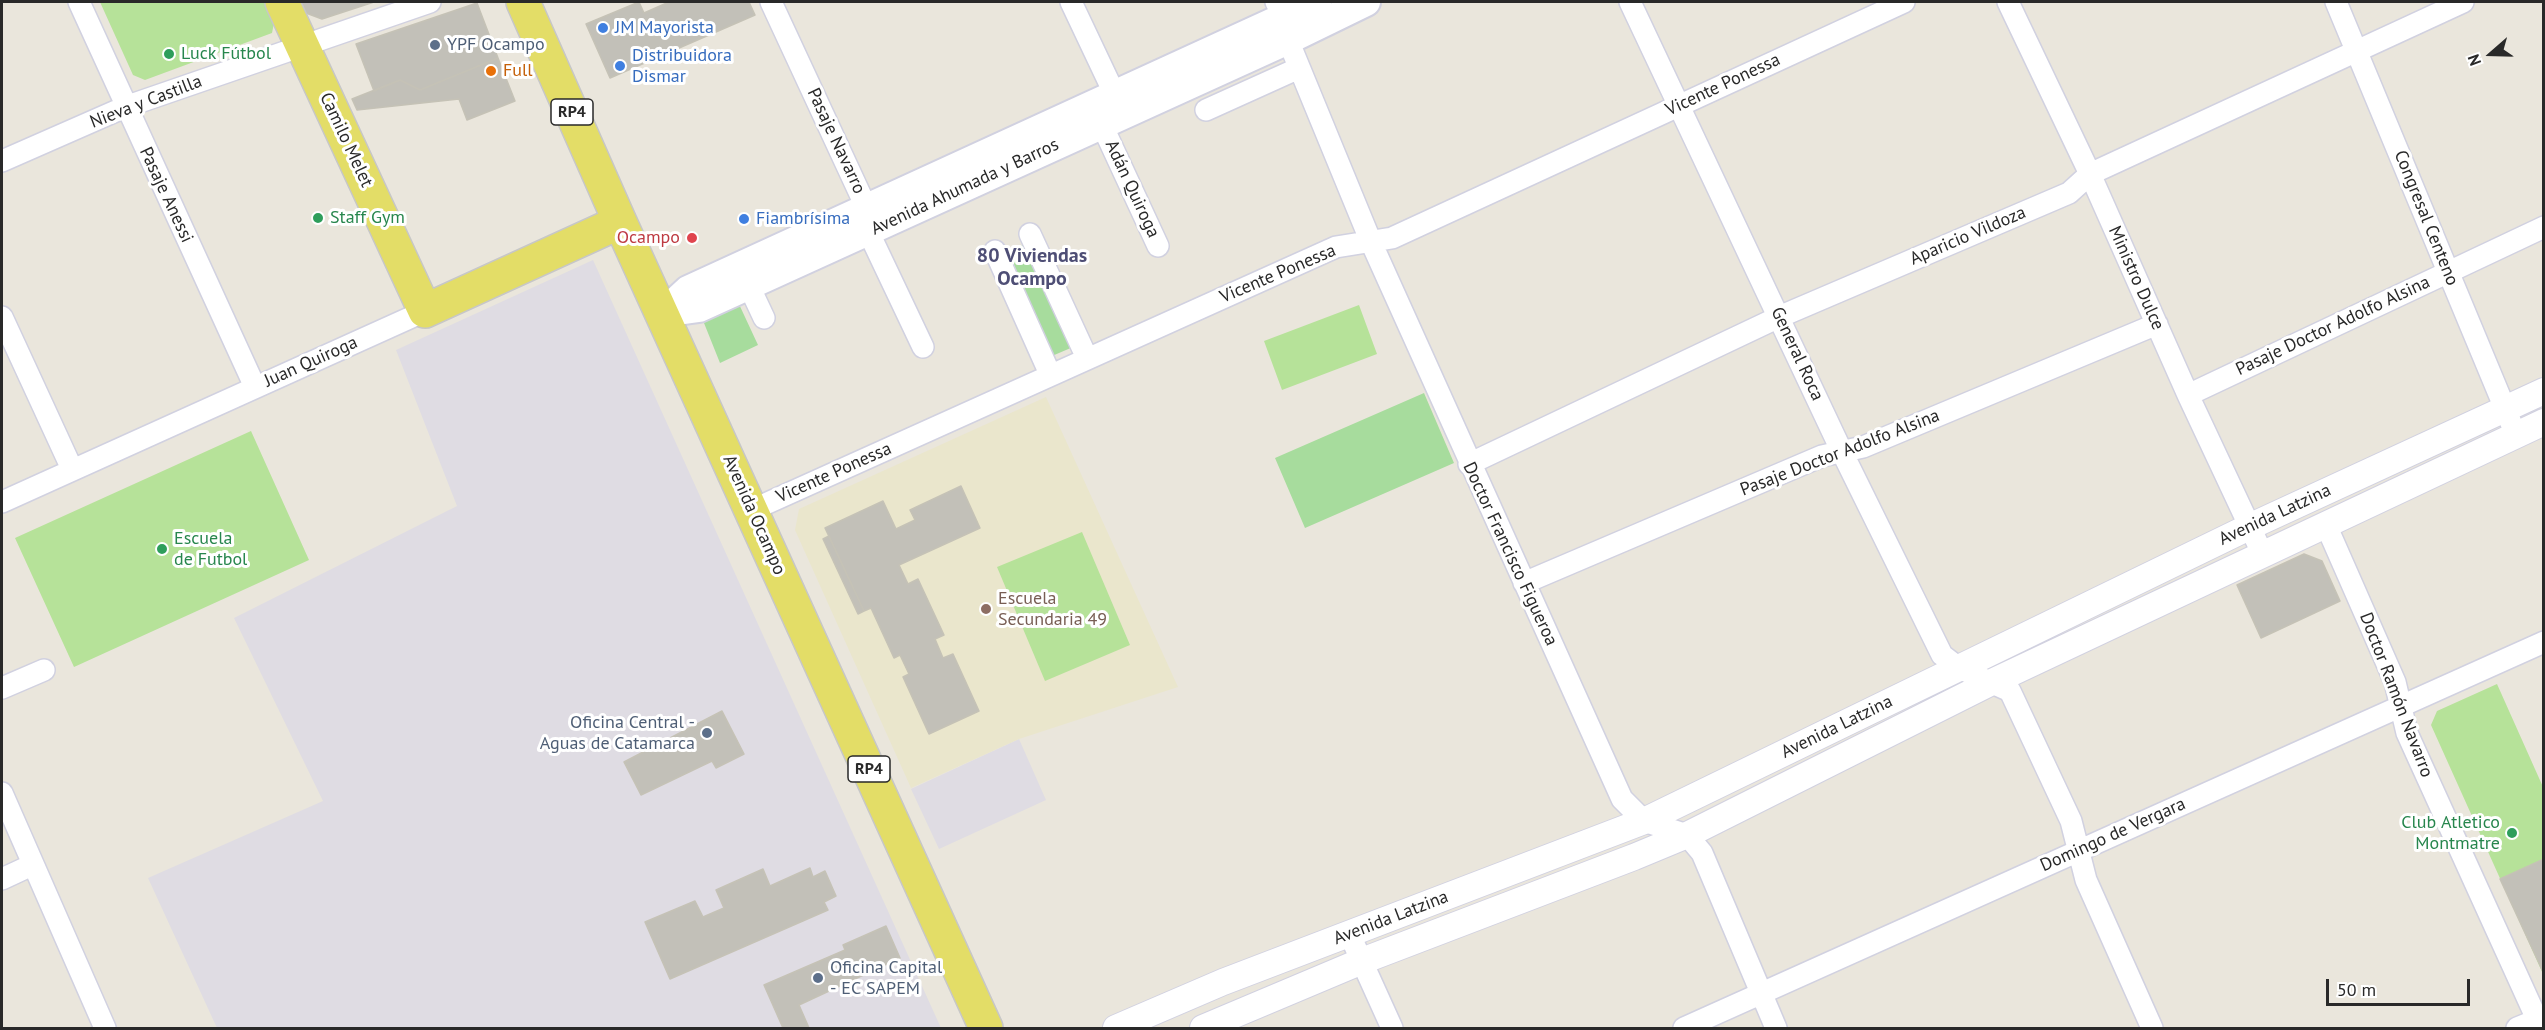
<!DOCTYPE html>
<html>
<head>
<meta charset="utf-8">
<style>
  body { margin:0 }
  #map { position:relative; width:2545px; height:1030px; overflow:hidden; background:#eae6dc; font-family:"PT Sans",sans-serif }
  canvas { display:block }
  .frame { position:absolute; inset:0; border:3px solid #292929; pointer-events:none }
  .north { position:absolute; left:2461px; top:24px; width:60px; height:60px; -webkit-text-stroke:4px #fff; paint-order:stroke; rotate:250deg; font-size:16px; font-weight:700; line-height:24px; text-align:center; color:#292929 }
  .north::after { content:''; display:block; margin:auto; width:21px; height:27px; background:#292929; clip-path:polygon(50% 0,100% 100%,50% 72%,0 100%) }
  .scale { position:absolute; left:2326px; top:979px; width:144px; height:27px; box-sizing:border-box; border:3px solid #292929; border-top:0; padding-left:8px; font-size:18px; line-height:21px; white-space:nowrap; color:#292929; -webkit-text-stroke:4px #fff; paint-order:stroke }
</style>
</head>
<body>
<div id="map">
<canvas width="2545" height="1030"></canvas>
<div class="frame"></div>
<div class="north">N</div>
<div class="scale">50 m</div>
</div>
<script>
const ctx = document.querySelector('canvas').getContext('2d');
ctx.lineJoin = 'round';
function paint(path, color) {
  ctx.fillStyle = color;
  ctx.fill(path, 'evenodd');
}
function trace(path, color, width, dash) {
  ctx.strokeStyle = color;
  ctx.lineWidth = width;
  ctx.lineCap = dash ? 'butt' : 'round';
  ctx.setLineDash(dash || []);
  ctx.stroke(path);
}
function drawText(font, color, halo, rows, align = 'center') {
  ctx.font = font + ' "PT Sans",sans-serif';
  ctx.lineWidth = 6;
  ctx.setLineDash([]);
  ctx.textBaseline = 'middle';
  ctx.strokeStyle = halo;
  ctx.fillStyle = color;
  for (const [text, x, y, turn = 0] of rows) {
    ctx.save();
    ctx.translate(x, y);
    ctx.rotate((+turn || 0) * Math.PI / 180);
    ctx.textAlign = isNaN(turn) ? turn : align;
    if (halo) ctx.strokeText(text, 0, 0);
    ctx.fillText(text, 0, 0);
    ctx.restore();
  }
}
paint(new Path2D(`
  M 593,260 L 941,1028 L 217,1028 L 148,878 L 323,801 L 234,618 L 457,506 L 396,350 Z
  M 1019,739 L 1046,800 L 939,849 L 911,789 Z`), '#dfdce3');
paint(new Path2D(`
  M 1046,397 L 1178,687 L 1019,739 L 911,788 L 795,530 L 799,509 Z`), '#eae6cc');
paint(new Path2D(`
  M 1025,244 L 1073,347 L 1052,356 L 1004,254 Z
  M 738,302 L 758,345 L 720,363 L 704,323 L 709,315 Z
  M 1424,393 L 1454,463 L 1305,528 L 1275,458 Z`), '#a7dc9d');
paint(new Path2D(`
  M 100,2 L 265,2 L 274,23 L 272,33 L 145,80 L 133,75 Z
  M 1359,305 L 1377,354 L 1282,390 L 1264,341 Z
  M 251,431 L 309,560 L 74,667 L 15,538 Z
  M 1082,532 L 1130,645 L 1045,681 L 997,567 Z
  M 2497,684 L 2543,787 L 2543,974 L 2431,725 L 2437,711 Z`), '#b6e299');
const building = new Path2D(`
  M 301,2 L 374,2 L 322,19 L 306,13 Z
  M 639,2 L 644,13 L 669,2 L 749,2 L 755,15 L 610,78 L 586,24 Z
  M 477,3 L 498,58 L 420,90 L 400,80 L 374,91 L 356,44 Z
  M 498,58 L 515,101 L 467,120 L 459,99 L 357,110 L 352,99 L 400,80 L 420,90 Z
  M 961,486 L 980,528 L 899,565 L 908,584 L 918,579 L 944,635 L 935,639 L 943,658 L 953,654 L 979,711 L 929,734 L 903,677 L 909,674 L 900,655 L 894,658 L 871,608 L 864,611 L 825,528 L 883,501 L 896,529 L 915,520 L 910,510 Z
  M 829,536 L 864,611 L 858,614 L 823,539 Z
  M 2304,554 L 2322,561 L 2340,601 L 2261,638 L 2237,585 Z
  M 722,711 L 744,754 L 716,768 L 712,761 L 641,795 L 624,762 Z
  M 2544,859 L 2544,974 L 2500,879 Z
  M 810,868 L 813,877 L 825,871 L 836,896 L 824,902 L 828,910 L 670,979 L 645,922 L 695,901 L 703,917 L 724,908 L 716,890 L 763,869 L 770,886 Z
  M 886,926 L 900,958 L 799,1005 L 809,1028 L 783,1028 L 764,985 L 845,950 L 843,945 Z`);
paint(building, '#c2c0b8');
trace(building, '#c5c2b6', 1.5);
const minor = new Path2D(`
  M 79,2 L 255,387
  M 771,2 L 867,209 L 868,231 L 923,347
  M 1071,2 L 1115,95 L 1102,125 L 1158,246
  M 1276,2 L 1284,18 L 1288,40 L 1371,242 L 1622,799 L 1644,821 L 1687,835 L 1702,853 L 1776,1028
  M 1630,2 L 1842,452 L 1942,655 L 1959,668 L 2010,691 L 2071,821 L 2086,880 L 2152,1028
  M 2008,2 L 2090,174 L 2188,395 L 2263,555
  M 2336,2 L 2516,435
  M 1206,110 L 1299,68
  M 2,161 L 125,107 L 430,2
  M 1030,234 L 1087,358
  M 995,251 L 1050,374
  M 749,286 L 764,318
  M 2,317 L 72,469
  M 2188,395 L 2544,227
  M 1469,464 L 1779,317 L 2069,193 L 2090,174 L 2463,2
  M 2,502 L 425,311
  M 752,510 L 1336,247 L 1392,238 L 1904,2
  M 2326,525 L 2395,682 L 2407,733 L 2541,1028
  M 1524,583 L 1822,456 L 1863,447 L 2157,324
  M 2,688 L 44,670
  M 2,793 L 105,1028
  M 2,879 L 32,865
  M 1349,933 L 1392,1028
  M 1684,1028 L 2544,642
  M 2517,1028 L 2544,1017`);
const tertiary = new Path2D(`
  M 1116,1028 L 1223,982 L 1644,821 L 2249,527 L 2544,391
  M 1203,1028 L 1362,961 L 1634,857 L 1687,835 L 1990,683 L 2544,422`);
const secondary = new Path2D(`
  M 663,313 L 699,308 L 1288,40 L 1366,2
  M 663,313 L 688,290 L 1317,2`);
const primary = new Path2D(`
  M 282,2 L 425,311 L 620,222
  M 523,2 L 620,222 L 986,1028`);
trace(minor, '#d1d1e0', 24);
trace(tertiary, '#d1d1e0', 28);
trace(secondary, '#d1d1e0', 32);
trace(primary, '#c7c7c7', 36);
trace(minor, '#fff', 21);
trace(tertiary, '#fff', 26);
trace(secondary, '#fff', 28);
trace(primary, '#e3dd67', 33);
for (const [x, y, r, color] of [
  [603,28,6,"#3f7fe0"],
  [435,45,6,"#5c6f8a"],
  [169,54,6,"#2e9e5b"],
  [620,66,6,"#3f7fe0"],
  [491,71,6,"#e8710a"],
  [318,218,6,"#2e9e5b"],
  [744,219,6,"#3f7fe0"],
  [692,238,6,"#e0444e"],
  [162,549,6,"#2e9e5b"],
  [986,609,6,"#8d6e63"],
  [707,733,6,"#5c6f8a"],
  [2512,833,6,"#2e9e5b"],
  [818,978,6,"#5c6f8a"]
]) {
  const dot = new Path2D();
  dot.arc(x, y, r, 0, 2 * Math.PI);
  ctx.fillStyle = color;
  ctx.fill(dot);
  trace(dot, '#fff', 2);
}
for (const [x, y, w] of [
  [572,112,42],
  [869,769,42]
]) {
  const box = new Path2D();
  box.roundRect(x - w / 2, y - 13, w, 26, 4.5);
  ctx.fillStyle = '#fff';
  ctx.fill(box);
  trace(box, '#292929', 1.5);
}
drawText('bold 16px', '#292929', null, [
  ["RP4",572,112],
  ["RP4",869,769]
]);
drawText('18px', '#366cbe', '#fff', [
  ["JM Mayorista",615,28],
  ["Distribuidora",632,56],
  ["Dismar",632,77],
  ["Fiambrísima",756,219]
], 'left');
drawText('18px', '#4e5e75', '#fff', [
  ["YPF Ocampo",447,45],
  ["Oficina Central -",695,723,"right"],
  ["Aguas de Catamarca",695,744,"right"],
  ["Oficina Capital",830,968],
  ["- EC SAPEM",830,989]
], 'left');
drawText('18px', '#27864d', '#fff', [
  ["Luck Fútbol",181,54],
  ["Staff Gym",330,218],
  ["Escuela",174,539],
  ["de Futbol",174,560],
  ["Club Atletico",2500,823,"right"],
  ["Montmatre",2500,844,"right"]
], 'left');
drawText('18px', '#c56008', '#fff', [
  ["Full",503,71]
], 'left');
drawText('18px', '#292929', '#fff', [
  ["Vicente Ponessa",1723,85,-25],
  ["Nieva y Castilla",146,102,-21],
  ["Camilo Melet",346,140,65],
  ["Pasaje Navarro",836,141,65],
  ["Avenida Ahumada y Barros",965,187,-25],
  ["Adán Quiroga",1132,189,65],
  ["Pasaje Anessi",166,195,65],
  ["Congresal Centeno",2426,218,68],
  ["Aparicio Vildoza",1968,236,-23],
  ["Vicente Ponessa",1278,274,-23],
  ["Ministro Dulce",2136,278,66],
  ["Pasaje Doctor Adolfo Alsina",2333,326,-25],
  ["General Roca",1797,354,65],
  ["Juan Quiroga",311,362,-24],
  ["Pasaje Doctor Adolfo Alsina",1840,453,-21],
  ["Vicente Ponessa",834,473,-24],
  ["Avenida Ocampo",754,515,66],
  ["Avenida Latzina",2275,515,-25],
  ["Doctor Francisco Figueroa",1510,554,65],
  ["Doctor Ramón Navarro",2396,695,69],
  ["Avenida Latzina",1837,727,-26],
  ["Domingo de Vergara",2113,835,-24],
  ["Avenida Latzina",1391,918,-21]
]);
drawText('18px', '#be3a42', '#fff', [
  ["Ocampo",680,238]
], 'right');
drawText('18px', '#785e54', '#fff', [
  ["Escuela",998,599],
  ["Secundaria 49",998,620]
], 'left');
drawText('bold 20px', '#4e4e75', '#fff', [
  ["80 Viviendas",1032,256],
  ["Ocampo",1032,279]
]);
</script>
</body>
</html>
